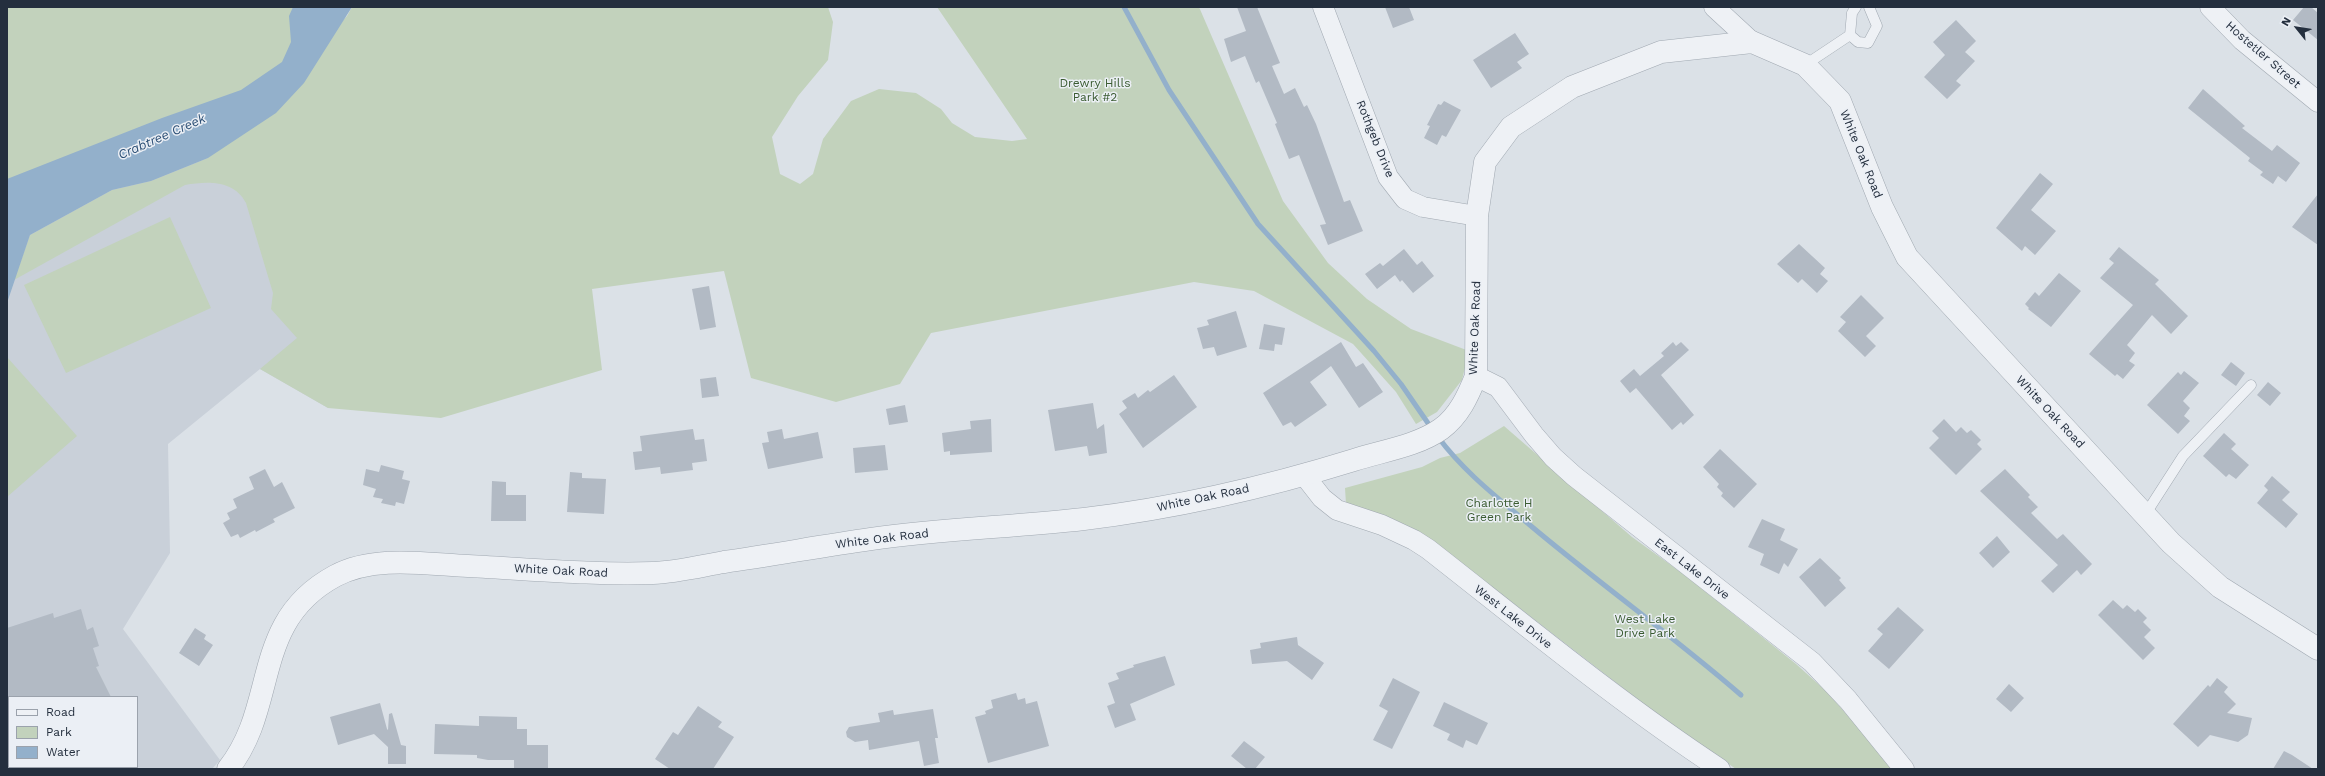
<!DOCTYPE html>
<html>
<head>
<meta charset="utf-8">
<style>
  body { margin:0 }
  #map { position:relative; width:2325px; height:776px; overflow:hidden; background:#dbe1e7; font-family:"Work Sans",sans-serif }
  canvas { display:block }
  .frame { position:absolute; inset:0; border:8px solid #242f3e; pointer-events:none }
  .legend { position:absolute; left:8px; top:696px; width:130px; height:72px; box-sizing:border-box; background:#ebeff5; border:1px solid #9ba2ac; margin:0; padding:5px 7px; list-style:none; font-size:12px; color:#242f3e }
  .legend li { display:flex; align-items:center; gap:8px; height:20px }
  .legend b { width:20px; border:1px solid #9ba2ac }
  .north { position:absolute; left:2277px; top:8px; width:40px; height:40px; -webkit-text-stroke:3px #ebeff5; paint-order:stroke; rotate:300deg; font-size:11px; font-weight:700; line-height:16px; text-align:center; color:#242f3e }
  .north::after { content:''; display:block; margin:auto; width:14px; height:18px; background:#242f3e; clip-path:polygon(50% 0,100% 100%,50% 72%,0 100%) }
</style>
</head>
<body>
<div id="map">
<canvas width="2325" height="776"></canvas>
<div class="frame"></div>
<ul class="legend">
<li><b style="height:5px;background:#eef1f5"></b>Road</li>
<li><b style="height:11px;background:#c2d2bc"></b>Park</li>
<li><b style="height:11px;background:#93b0cb"></b>Water</li>
</ul>
<div class="north">N</div>
</div>
<script>
const ctx = document.querySelector('canvas').getContext('2d');
ctx.lineJoin = 'round';
function paint(path, color) {
  ctx.fillStyle = color;
  ctx.fill(path, 'evenodd');
}
function trace(path, color, width, dash) {
  ctx.strokeStyle = color;
  ctx.lineWidth = width;
  ctx.lineCap = dash ? 'butt' : 'round';
  ctx.setLineDash(dash || []);
  ctx.stroke(path);
}
function drawText(font, color, halo, rows, align = 'center') {
  ctx.font = font + ' "Work Sans",sans-serif';
  ctx.lineWidth = 3;
  ctx.setLineDash([]);
  ctx.textBaseline = 'middle';
  ctx.strokeStyle = halo;
  ctx.fillStyle = color;
  for (const [text, x, y, turn = 0] of rows) {
    ctx.save();
    ctx.translate(x, y);
    ctx.rotate((+turn || 0) * Math.PI / 180);
    ctx.textAlign = isNaN(turn) ? turn : align;
    if (halo) ctx.strokeText(text, 0, 0);
    ctx.fillText(text, 0, 0);
    ctx.restore();
  }
}
paint(new Path2D(`
  M 293,74 L 328,408 L 260,369 L 168,444 L 170,553 L 123,629 L 220,760 L 212,769 L 7,769 L 7,214 ZM 9,697 L 137,697 L 137,767 L 9,767 Z`), '#c9d0d9');
paint(new Path2D(`
  M 7,7 L 324,7 L 293,74 L 7,214 Z
  M 352,7 L 828,7 L 833,22 L 828,60 L 798,96 L 772,137 L 780,174 L 800,184 L 813,174 L 823,139 L 851,101 L 879,89 L 916,93 L 941,109 L 952,123 L 975,137 L 1012,141 L 1027,139 L 937,7 L 1199,7 L 1283,201 L 1328,263 L 1367,299 L 1411,329 L 1469,351 L 1462,380 L 1437,412 L 1416,424 L 1396,392 L 1353,344 L 1254,291 L 1194,282 L 931,333 L 900,384 L 836,402 L 751,378 L 724,271 L 592,289 L 602,370 L 441,418 L 328,408 L 260,369 L 297,338 L 271,309 L 273,293 L 246,203 C 234,180 208,181 185,185 L 14,280 L 30,235 L 112,190 L 151,181 L 208,158 L 347,16 Z
  M 170,217 L 211,308 L 66,373 L 24,285 Z
  M 7,357 L 77,436 L 7,497 Z
  M 1504,426 L 1632,537 L 1682,573 L 1796,664 L 1826,691 L 1895,769 L 1736,769 L 1672,726 L 1509,600 L 1346,504 L 1345,488 L 1422,467 L 1440,458 L 1460,453 Z`), '#c2d2bc');
paint(new Path2D(`
  M 293,7 L 352,7 L 304,83 L 276,113 L 208,158 L 151,181 L 112,190 L 30,235 L 7,303 L 7,179 L 162,118 L 241,90 L 282,62 L 291,42 L 289,16 Z`), '#93b0cb');
trace(new Path2D(`
  M 1124,7 L 1169,90 L 1258,224 L 1374,351 L 1401,384 L 1432,429
  M 1438,437 C 1464,472 1498,498 1531,526 C 1600,584 1673,636 1741,695`), '#93b0cb', 5);
paint(new Path2D(`
  M 1237,7 L 1257,7 L 1280,63 L 1272,66 L 1284,94 L 1295,88 L 1304,107 L 1307,105 L 1316,124 L 1344,202 L 1350,200 L 1363,231 L 1328,245 L 1320,225 L 1326,224 L 1299,155 L 1289,159 L 1275,124 L 1277,123 L 1259,81 L 1256,83 L 1245,56 L 1231,62 L 1224,39 L 1246,31 Z
  M 1385,7 L 1409,7 L 1414,20 L 1393,28 Z
  M 2304,7 L 2311,7 L 2318,13 L 2318,40 L 2293,20 Z
  M 1956,20 L 1976,41 L 1965,52 L 1975,61 L 1956,81 L 1961,85 L 1947,99 L 1924,77 L 1945,55 L 1933,42 Z
  M 1515,33 L 1529,54 L 1517,62 L 1522,68 L 1491,88 L 1473,60 Z
  M 2203,89 L 2245,126 L 2242,128 L 2272,151 L 2277,145 L 2300,163 L 2286,182 L 2278,176 L 2273,184 L 2260,175 L 2263,172 L 2248,161 L 2250,158 L 2188,108 Z
  M 1444,101 L 1461,110 L 1446,137 L 1442,135 L 1437,145 L 1424,138 L 1430,126 L 1427,125 L 1438,104 L 1441,105 Z
  M 2040,173 L 2053,184 L 2031,210 L 2056,231 L 2035,255 L 2025,246 L 2022,251 L 1996,228 Z
  M 2318,194 L 2318,245 L 2292,227 Z
  M 1799,244 L 1825,268 L 1820,274 L 1828,281 L 1817,293 L 1802,279 L 1798,283 L 1777,264 Z
  M 2119,247 L 2159,280 L 2155,284 L 2188,316 L 2171,334 L 2152,315 L 2127,345 L 2135,353 L 2129,361 L 2135,365 L 2123,379 L 2117,374 L 2115,376 L 2089,354 L 2133,305 L 2100,278 L 2114,263 L 2109,259 Z
  M 1404,249 L 1417,265 L 1422,261 L 1434,276 L 1413,293 L 1402,280 L 1400,282 L 1395,275 L 1377,289 L 1365,274 L 1380,263 L 1383,266 Z
  M 2059,273 L 2081,291 L 2051,327 L 2028,309 L 2029,308 L 2025,304 L 2035,292 L 2039,296 Z
  M 709,286 L 716,327 L 700,330 L 692,289 Z
  M 1861,295 L 1884,318 L 1866,336 L 1876,346 L 1865,357 L 1838,331 L 1846,322 L 1840,317 Z
  M 1236,311 L 1247,347 L 1217,356 L 1214,347 L 1203,349 L 1197,328 L 1209,325 L 1207,320 Z
  M 1264,324 L 1285,328 L 1282,345 L 1275,344 L 1274,351 L 1259,349 Z
  M 1341,342 L 1356,367 L 1363,363 L 1383,392 L 1359,408 L 1331,366 L 1310,382 L 1327,405 L 1295,427 L 1291,422 L 1283,426 L 1263,393 Z
  M 1673,342 L 1676,346 L 1681,342 L 1689,350 L 1661,375 L 1694,415 L 1683,425 L 1681,422 L 1672,430 L 1636,388 L 1630,393 L 1620,381 L 1634,369 L 1640,376 L 1664,356 L 1661,353 Z
  M 2231,362 L 2245,373 L 2236,386 L 2221,375 Z
  M 2184,371 L 2199,383 L 2183,401 L 2190,408 L 2184,416 L 2190,421 L 2178,434 L 2147,405 L 2178,372 L 2181,375 Z
  M 1174,375 L 1197,407 L 1143,448 L 1119,414 L 1127,408 L 1122,401 L 1135,393 L 1138,398 L 1148,390 L 1150,392 Z
  M 716,377 L 719,396 L 702,398 L 700,379 Z
  M 2268,382 L 2281,393 L 2270,406 L 2257,395 Z
  M 1093,403 L 1097,429 L 1104,424 L 1107,453 L 1089,456 L 1087,446 L 1055,451 L 1048,410 Z
  M 905,405 L 908,422 L 889,425 L 886,409 Z
  M 991,419 L 992,452 L 950,455 L 950,451 L 944,452 L 942,433 L 971,429 L 970,421 Z
  M 1944,419 L 1956,432 L 1961,427 L 1967,433 L 1971,430 L 1981,440 L 1977,444 L 1982,449 L 1956,475 L 1929,448 L 1939,438 L 1932,431 Z
  M 693,429 L 695,440 L 704,439 L 707,461 L 692,463 L 693,470 L 661,474 L 660,467 L 635,470 L 633,452 L 642,451 L 640,436 Z
  M 782,429 L 784,439 L 818,432 L 823,458 L 768,469 L 762,443 L 769,442 L 767,432 Z
  M 2224,433 L 2236,444 L 2231,449 L 2249,465 L 2236,479 L 2229,474 L 2226,477 L 2203,456 Z
  M 885,445 L 888,470 L 855,473 L 853,448 Z
  M 1720,449 L 1757,484 L 1734,508 L 1721,496 L 1723,493 L 1717,487 L 1719,484 L 1703,467 Z
  M 381,465 L 404,471 L 402,479 L 410,481 L 404,504 L 396,502 L 395,506 L 381,503 L 383,499 L 373,497 L 376,489 L 363,485 L 366,469 L 379,472 Z
  M 265,469 L 274,487 L 282,482 L 295,508 L 273,519 L 275,522 L 256,532 L 255,530 L 240,538 L 238,534 L 231,537 L 223,523 L 230,519 L 227,513 L 237,508 L 233,499 L 254,489 L 249,477 Z
  M 2005,469 L 2030,495 L 2028,497 L 2038,507 L 2031,513 L 2057,539 L 2063,534 L 2092,564 L 2081,575 L 2077,570 L 2053,593 L 2041,581 L 2058,565 L 1980,491 Z
  M 570,472 L 582,473 L 582,478 L 606,479 L 604,514 L 567,512 Z
  M 2272,476 L 2290,492 L 2282,500 L 2298,514 L 2286,528 L 2257,503 L 2268,490 L 2264,486 Z
  M 492,481 L 506,482 L 506,495 L 526,495 L 526,521 L 491,521 Z
  M 1762,519 L 1785,529 L 1780,540 L 1798,549 L 1788,567 L 1784,563 L 1779,574 L 1760,565 L 1764,554 L 1748,547 Z
  M 1997,536 L 2010,552 L 1993,568 L 1979,553 Z
  M 1820,558 L 1841,578 L 1839,580 L 1846,588 L 1825,607 L 1799,577 Z
  M 2113,600 L 2123,609 L 2127,605 L 2135,612 L 2138,609 L 2147,618 L 2143,622 L 2151,630 L 2144,637 L 2155,648 L 2143,660 L 2098,615 Z
  M 1898,607 L 1924,630 L 1889,669 L 1868,651 L 1883,634 L 1877,629 Z
  M 81,609 L 87,630 L 93,627 L 99,646 L 93,648 L 99,666 L 96,667 L 111,697 L 7,697 L 7,628 L 53,613 L 54,618 Z
  M 195,628 L 206,635 L 204,639 L 213,645 L 199,666 L 179,653 Z
  M 1297,637 L 1298,645 L 1324,663 L 1312,680 L 1287,661 L 1252,664 L 1250,650 L 1261,648 L 1260,643 Z
  M 1165,656 L 1175,685 L 1130,704 L 1136,720 L 1115,728 L 1107,706 L 1115,703 L 1108,683 L 1119,679 L 1116,673 L 1134,667 L 1133,665 Z
  M 1393,678 L 1420,692 L 1392,749 L 1373,740 L 1388,711 L 1379,706 Z
  M 2217,678 L 2228,687 L 2224,692 L 2236,704 L 2227,713 L 2252,718 L 2248,735 L 2238,742 L 2210,735 L 2198,747 L 2173,724 L 2208,685 L 2210,687 Z
  M 2009,684 L 2024,698 L 2011,712 L 1996,699 Z
  M 1016,693 L 1018,700 L 1025,698 L 1026,704 L 1037,701 L 1049,746 L 988,763 L 975,717 L 986,714 L 985,711 L 993,708 L 991,700 Z
  M 1444,702 L 1488,723 L 1477,745 L 1466,740 L 1463,748 L 1447,740 L 1450,734 L 1433,726 Z
  M 380,703 L 387,729 L 388,730 L 389,714 L 392,713 L 401,745 L 406,746 L 406,764 L 388,764 L 388,747 L 374,734 L 338,745 L 330,717 Z
  M 698,706 L 722,722 L 718,727 L 734,737 L 713,769 L 670,769 L 655,759 L 673,732 L 678,735 Z
  M 933,709 L 938,738 L 935,738 L 939,763 L 924,766 L 919,741 L 869,750 L 868,740 L 855,742 L 847,737 L 846,732 L 849,727 L 880,722 L 878,713 L 893,710 L 894,715 Z
  M 479,716 L 517,717 L 517,729 L 527,729 L 527,745 L 548,745 L 548,769 L 514,769 L 514,760 L 488,760 L 477,758 L 477,755 L 434,754 L 435,724 L 479,726 Z
  M 1244,741 L 1265,757 L 1255,769 L 1247,769 L 1231,756 Z
  M 2284,751 L 2292,755 L 2313,769 L 2273,769 Z`), '#b2bac4');
const service = new Path2D(`
  M 1850,35 L 1858,42 L 1868,43 L 1877,26 L 1869,7
  M 1805,65 L 1850,35 L 1852,13 L 1856,7
  M 2145,515 L 2183,456 L 2251,385`);
const minor = new Path2D(`
  M 1323,7 L 1388,177 L 1405,199 L 1423,207 L 1477,216
  M 1714,7 L 1752,42
  M 2210,7 L 2242,40 L 2318,102
  M 1476,376 L 1498,387 L 1534,435 L 1553,457 L 1574,476 L 1812,662 L 1848,700 L 1904,769
  M 1304,475 L 1322,498 L 1337,510 L 1382,525 L 1414,540 L 1428,549 C 1524,624 1618,702 1720,769`);
const tertiary = new Path2D(`
  M 228,769 C 279,705 250,622 335,576 C 374,555 426,564 468,566 C 530,569 592,575 653,573 C 677,572 701,566 724,562 C 773,555 822,546 871,539 C 942,529 1013,527 1084,519 C 1175,508 1267,487 1354,460 C 1382,451 1417,446 1441,429 C 1459,416 1468,396 1476,376 L 1477,216 L 1485,162 L 1511,127 L 1572,87 L 1661,52 L 1752,42 L 1805,65 L 1840,101 L 1882,207 L 1907,257 L 2171,543 L 2220,587 L 2318,649`);
trace(service, '#a0a8b1', 11);
trace(minor, '#a0a8b1', 21);
trace(tertiary, '#a0a8b1', 23);
trace(service, '#eef1f5', 10);
trace(minor, '#eef1f5', 20);
trace(tertiary, '#eef1f5', 22);
drawText('12px', '#242f3e', '#ebeff5', [
  ["Hostetler Street",2263,55,41],
  ["Rothgeb Drive",1375,139,68],
  ["White Oak Road",1861,154,68],
  ["White Oak Road",1475,328,-88],
  ["White Oak Road",2050,412,47],
  ["White Oak Road",1203,498,-12],
  ["White Oak Road",882,539,-7],
  ["East Lake Drive",1692,569,38],
  ["White Oak Road",561,571,3],
  ["West Lake Drive",1513,617,38]
]);
drawText('12px', '#3a5b31', '#ebeff5', [
  ["Drewry Hills",1095,83],
  ["Park #2",1095,97],
  ["Charlotte H",1499,503],
  ["Green Park",1499,517],
  ["West Lake",1645,619],
  ["Drive Park",1645,633]
]);
drawText('italic 13px', '#2c4f75', '#ebeff5', [
  ["Crabtree Creek",162,137,-24]
]);
</script>
</body>
</html>
